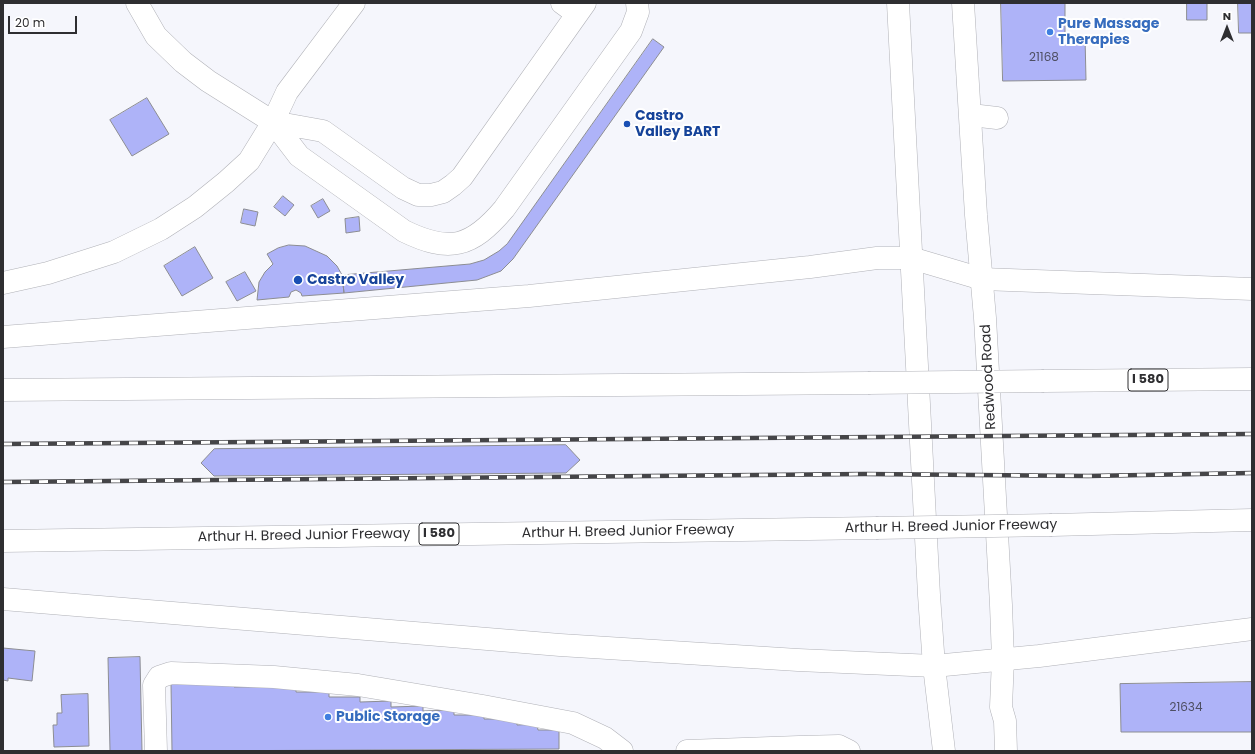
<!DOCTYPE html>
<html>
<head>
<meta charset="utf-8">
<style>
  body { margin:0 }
  #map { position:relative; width:1255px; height:754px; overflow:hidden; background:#f5f6fc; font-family:Poppins,sans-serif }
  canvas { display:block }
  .frame { position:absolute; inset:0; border:4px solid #2e2e31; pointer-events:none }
  .north { position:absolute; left:1207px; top:8px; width:40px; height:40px; -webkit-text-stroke:3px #fff; paint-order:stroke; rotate:0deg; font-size:11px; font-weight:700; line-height:16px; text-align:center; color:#2e2e31 }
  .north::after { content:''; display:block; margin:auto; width:14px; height:18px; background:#2e2e31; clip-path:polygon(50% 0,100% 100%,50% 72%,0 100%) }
  .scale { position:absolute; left:8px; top:16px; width:69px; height:18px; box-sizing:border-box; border:2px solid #2e2e31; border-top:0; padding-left:5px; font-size:12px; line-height:14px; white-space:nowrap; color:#2e2e31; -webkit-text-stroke:3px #fff; paint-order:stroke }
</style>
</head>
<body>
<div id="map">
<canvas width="1255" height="754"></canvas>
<div class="frame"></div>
<div class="north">N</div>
<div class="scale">20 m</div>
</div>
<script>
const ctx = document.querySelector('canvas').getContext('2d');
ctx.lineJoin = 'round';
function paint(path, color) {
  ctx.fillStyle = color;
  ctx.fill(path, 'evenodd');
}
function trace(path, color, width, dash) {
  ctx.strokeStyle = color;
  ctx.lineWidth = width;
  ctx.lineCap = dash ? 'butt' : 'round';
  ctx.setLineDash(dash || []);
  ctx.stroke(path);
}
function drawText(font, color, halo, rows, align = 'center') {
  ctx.font = font + ' Poppins,sans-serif';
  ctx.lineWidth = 4;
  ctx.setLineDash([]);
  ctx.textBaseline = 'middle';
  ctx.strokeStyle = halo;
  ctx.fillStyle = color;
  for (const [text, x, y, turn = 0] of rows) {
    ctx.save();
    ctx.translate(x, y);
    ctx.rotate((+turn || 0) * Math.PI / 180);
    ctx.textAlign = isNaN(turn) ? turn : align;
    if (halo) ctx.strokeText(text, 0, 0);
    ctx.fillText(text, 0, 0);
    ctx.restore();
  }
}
const building = new Path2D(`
  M 1001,3 L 1065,3 L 1065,36 L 1085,36 L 1086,80 L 1003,81 Z
  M 1187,3 L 1207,3 L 1207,20 L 1187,20 Z
  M 1238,3 L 1252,3 L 1252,33 L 1239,33 Z
  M 653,39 L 664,47 L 513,259 L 501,271 L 477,280 L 344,293 L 342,275 L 470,264 L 484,260 L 499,251 L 507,244 Z
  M 147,98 L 169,134 L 132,156 L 110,120 Z
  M 283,196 L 294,205 L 285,216 L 274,207 Z
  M 323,199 L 330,211 L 318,218 L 311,206 Z
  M 244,209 L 258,212 L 255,226 L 241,223 Z
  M 359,217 L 360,231 L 346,233 L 345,219 Z
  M 289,245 L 305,246 L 327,256 L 337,266 L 342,275 L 344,293 L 302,296 L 301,293 L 296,290 L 291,292 L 289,297 L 257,300 L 259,282 L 265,272 L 273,264 L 267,254 L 278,248 Z
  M 195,247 L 213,278 L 182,296 L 164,266 Z
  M 245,272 L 256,291 L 237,301 L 226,282 Z
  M 566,445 L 580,460 L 566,473 L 214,476 L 201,463 L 214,449 Z
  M 3,648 L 35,651 L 32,681 L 8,678 L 8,681 L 3,680 Z
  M 140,657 L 142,751 L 110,751 L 108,658 Z
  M 234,682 L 234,687 L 296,686 L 296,692 L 329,692 L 329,697 L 360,697 L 360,702 L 391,701 L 391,707 L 423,706 L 423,711 L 454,710 L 454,715 L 484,715 L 484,719 L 517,719 L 517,725 L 537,724 L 538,730 L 559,730 L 559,749 L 172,751 L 171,683 Z
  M 1252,682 L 1252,732 L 1121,732 L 1120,684 Z
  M 88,694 L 89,746 L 54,747 L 53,725 L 57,725 L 57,713 L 62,713 L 61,695 Z`);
paint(building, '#aeb3f8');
trace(building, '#8c8d92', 1);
const minor = new Path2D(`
  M 137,3 L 156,36 L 183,62 L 208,81 L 273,122 L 299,156 L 404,231 C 449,253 471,248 504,209 L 631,31 L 638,12 L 637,3
  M 562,3 L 577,14
  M 971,115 L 997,118
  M 273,122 L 323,131 L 403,188 L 418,195 L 431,195 L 443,192 L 453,185 L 462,177 L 585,3
  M 3,283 L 48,273 L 114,252 L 161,229 L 195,207 L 226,182 L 249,161 L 273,122 L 287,92 L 354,3
  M 156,751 L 154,685 L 159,677 L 171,673 L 274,677 L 358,685 L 483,706 L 573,723 L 605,738 L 622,751
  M 687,751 L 799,747
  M 799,751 L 799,747 L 839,746 L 849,751`);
const major = new Path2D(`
  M 898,3 L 929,595 L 934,666 L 944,751
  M 963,3 L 976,215 L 985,318 L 1001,605 L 1003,659 L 1001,707 L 1005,721 L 1006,751`);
const highway = new Path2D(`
  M 3,337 L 529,296 L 810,267 L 877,258 L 911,258 L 982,279 L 1252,289
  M 1044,381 L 1252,379
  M 3,390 L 868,383
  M 1052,525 L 1252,520
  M 3,541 L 876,528
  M 3,599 L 560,645 L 798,660 L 934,666 L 1039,656 L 1252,629`);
trace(minor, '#b0b1b7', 23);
trace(major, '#b0b1b7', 23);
trace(highway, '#b0b1b7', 23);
trace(minor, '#fff', 22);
trace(major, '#fff', 22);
trace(highway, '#fff', 22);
const rail = new Path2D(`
  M 3,444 L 1252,434
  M 3,482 L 865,474 L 1088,476 L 1252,473`);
trace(rail, '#454548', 4.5);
trace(rail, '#fff', 3, [9]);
const highwayBridge = new Path2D(`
  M 868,383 L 1044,381
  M 876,528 L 1052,525`);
trace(highwayBridge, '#b0b1b7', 23, []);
trace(highwayBridge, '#fff', 22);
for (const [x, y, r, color] of [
  [1050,32,4,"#3f7fe0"],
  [627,124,4,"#1a4fb4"],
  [298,280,5,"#1a4fb4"],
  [328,717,4,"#3f7fe0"]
]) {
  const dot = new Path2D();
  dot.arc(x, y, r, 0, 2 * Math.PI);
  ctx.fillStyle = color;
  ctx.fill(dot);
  trace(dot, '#fff', 1.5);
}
drawText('12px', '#4e4f63', null, [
  ["21168",1044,58],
  ["21634",1186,708]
]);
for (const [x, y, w] of [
  [1148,380,40],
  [439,534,40]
]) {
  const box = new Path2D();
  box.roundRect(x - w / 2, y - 11, w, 22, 3);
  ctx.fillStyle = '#fff';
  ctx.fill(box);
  trace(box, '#2e2e31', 1);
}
drawText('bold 13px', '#2e2e31', null, [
  ["I 580",1148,380],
  ["I 580",439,534]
]);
drawText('bold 14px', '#366cbe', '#fff', [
  ["Pure Massage",1058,24],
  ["Therapies",1058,40],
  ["Public Storage",336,717]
], 'left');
drawText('bold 14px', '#164399', '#fff', [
  ["Castro",635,116],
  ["Valley BART",635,132],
  ["Castro Valley",307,280]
], 'left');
drawText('14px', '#2e2e31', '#fff', [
  ["Redwood Road",989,377,-93],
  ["Arthur H. Breed Junior Freeway",951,527,-1],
  ["Arthur H. Breed Junior Freeway",628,532,-1],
  ["Arthur H. Breed Junior Freeway",304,536,-1]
]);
</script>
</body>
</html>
